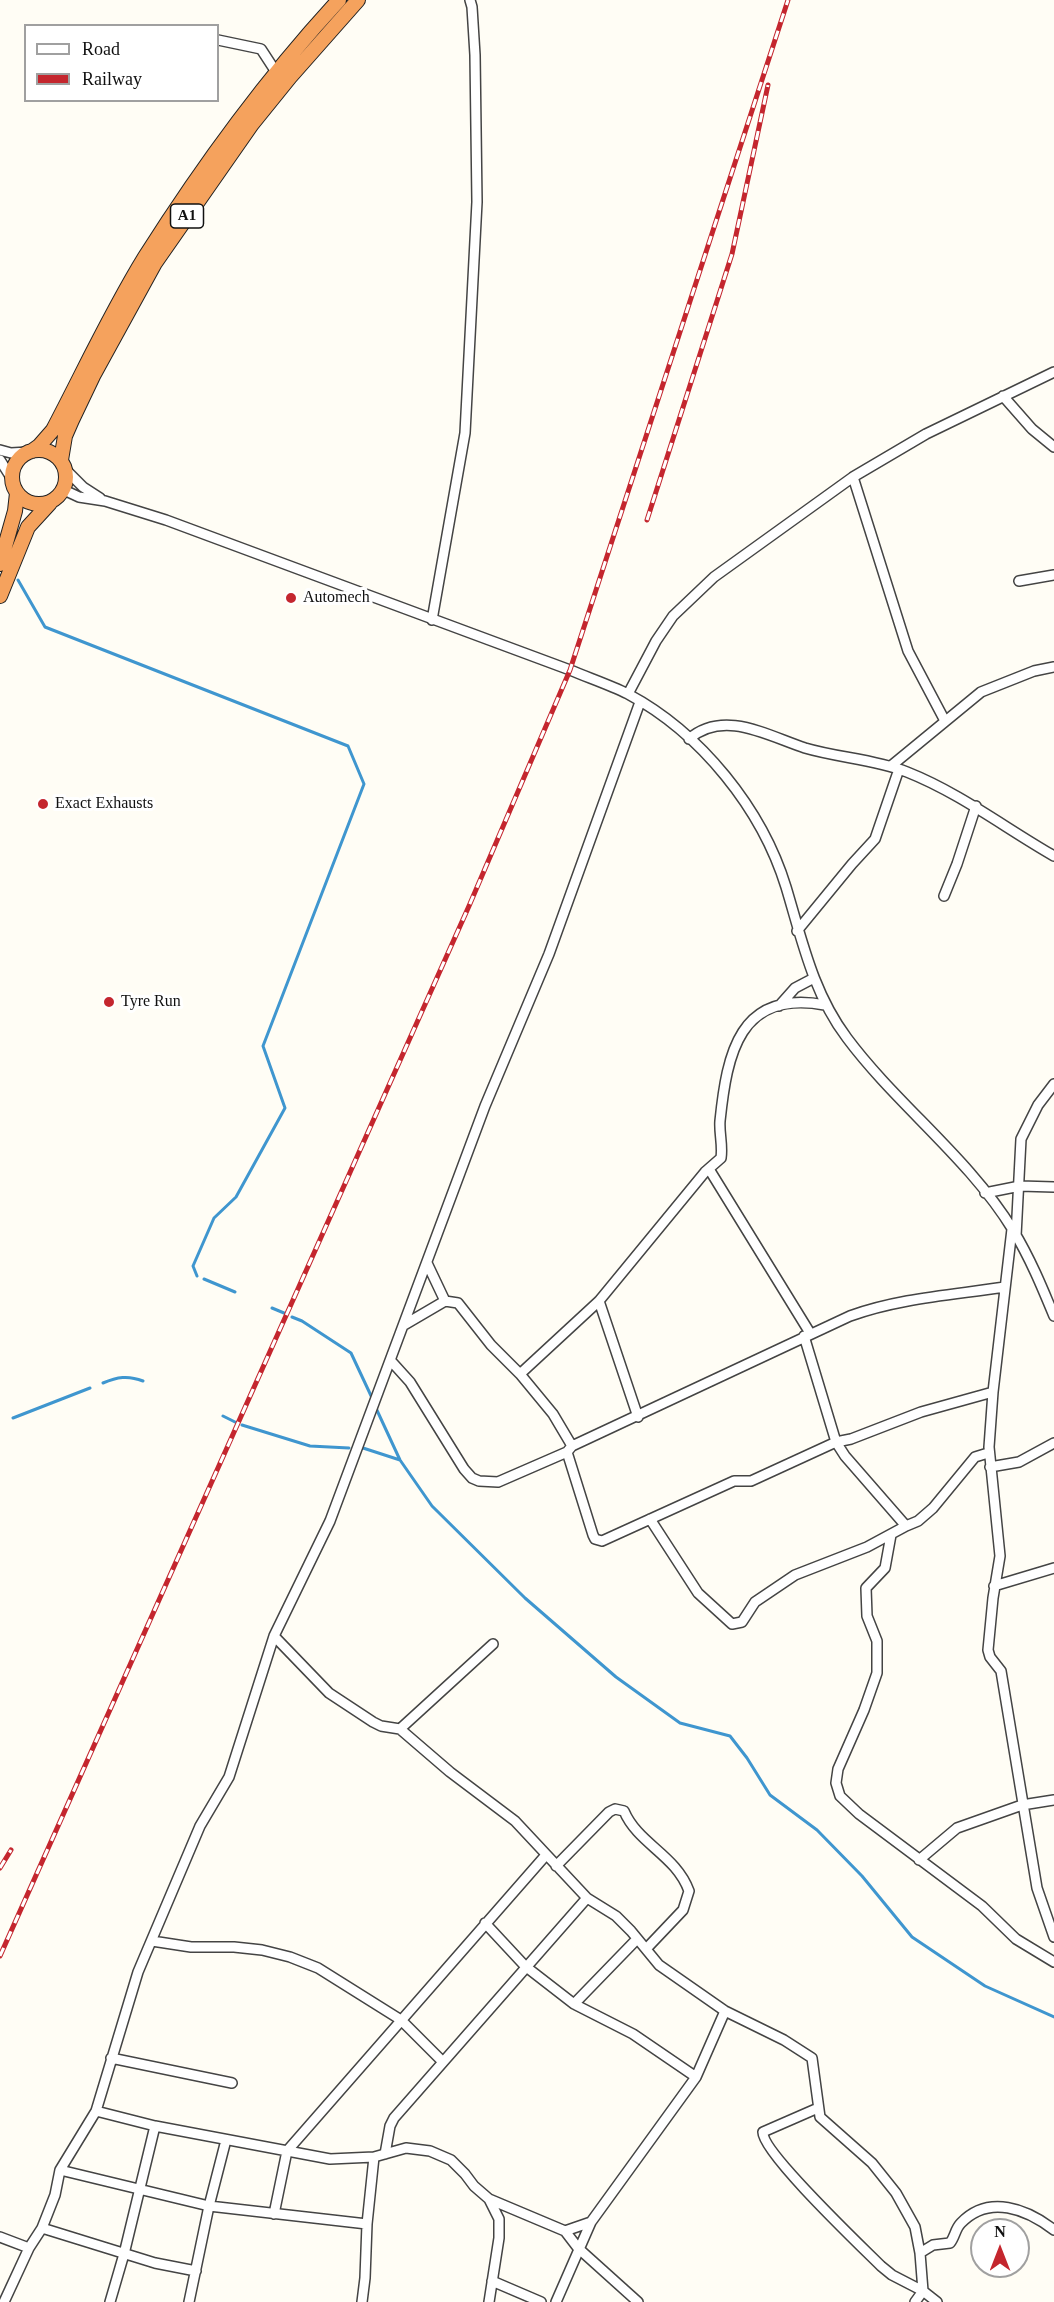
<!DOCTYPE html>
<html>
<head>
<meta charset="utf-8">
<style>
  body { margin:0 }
  #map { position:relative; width:1054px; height:2302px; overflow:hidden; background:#fffdf5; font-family:Georgia,serif }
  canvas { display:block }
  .legend { position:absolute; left:24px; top:24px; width:195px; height:78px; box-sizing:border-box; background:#fff; border:2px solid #a0a0a0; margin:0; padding:8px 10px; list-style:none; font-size:18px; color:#111 }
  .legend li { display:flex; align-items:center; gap:12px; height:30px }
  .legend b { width:30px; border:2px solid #a0a0a0 }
  .north { position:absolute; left:970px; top:2218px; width:60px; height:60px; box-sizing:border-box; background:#fff; border:2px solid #a0a0a0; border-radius:50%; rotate:0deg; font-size:16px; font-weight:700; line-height:24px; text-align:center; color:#111 }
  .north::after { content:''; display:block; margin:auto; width:21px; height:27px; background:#c4262e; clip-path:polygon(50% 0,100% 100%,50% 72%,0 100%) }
</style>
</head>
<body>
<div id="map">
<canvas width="1054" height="2302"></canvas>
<ul class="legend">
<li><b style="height:8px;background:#fff"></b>Road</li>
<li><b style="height:8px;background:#c4262e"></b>Railway</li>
</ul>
<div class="north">N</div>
</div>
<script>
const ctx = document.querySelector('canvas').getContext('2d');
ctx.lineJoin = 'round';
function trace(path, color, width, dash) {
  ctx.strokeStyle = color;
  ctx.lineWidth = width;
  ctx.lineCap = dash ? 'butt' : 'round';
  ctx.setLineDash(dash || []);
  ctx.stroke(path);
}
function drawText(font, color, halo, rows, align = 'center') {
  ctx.font = font + ' Georgia,serif';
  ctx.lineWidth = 6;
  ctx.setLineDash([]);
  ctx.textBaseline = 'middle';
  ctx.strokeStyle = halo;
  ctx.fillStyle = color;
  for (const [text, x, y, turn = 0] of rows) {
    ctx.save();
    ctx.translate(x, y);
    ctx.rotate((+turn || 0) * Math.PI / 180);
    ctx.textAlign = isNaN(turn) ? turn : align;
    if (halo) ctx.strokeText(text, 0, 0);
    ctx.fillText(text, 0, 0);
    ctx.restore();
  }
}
trace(new Path2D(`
  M 18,580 L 45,627 L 348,746 L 364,784 L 263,1046 L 285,1108 L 236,1197 L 214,1218 L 193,1266 L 197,1276
  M 204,1279 L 235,1292
  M 272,1308 L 284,1313
  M 292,1317 L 302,1321 L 351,1353 L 373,1400
  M 103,1383 C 117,1377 128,1375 143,1381
  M 375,1406 L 400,1460 L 432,1506 L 525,1598 L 616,1677 L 680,1723 L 730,1736 L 747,1758 L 770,1795 L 817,1830 L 862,1876 L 912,1937 L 985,1986 L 1054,2017
  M 223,1416 L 237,1423
  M 13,1418 L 90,1388
  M 242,1425 L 310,1446 L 349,1448
  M 363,1448 L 400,1460`), '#3f96cf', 3);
const minor = new Path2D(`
  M 218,40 L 261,49 L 276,72
  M 1003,396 L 1032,429 L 1054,447
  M 0,450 L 11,453 L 28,452
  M 0,460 L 12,479
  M 65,469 L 83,487 L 100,498
  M 853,477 L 908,651 L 945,721
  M 64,490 L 79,497 L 105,501 L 166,520 L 570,670 C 589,678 610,685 628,694 C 701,733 762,809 786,887 C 802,940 813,993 847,1038 C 897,1105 969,1158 1013,1230 C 1030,1258 1042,1287 1054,1316
  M 1019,581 L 1054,575
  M 432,620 L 465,433 L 477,202 L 475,55 L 472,7 L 470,0
  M 628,694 L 656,641 L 673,616 L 714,577 L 853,477 L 926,434 L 1054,372
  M 689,739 C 724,709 768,736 805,748 C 839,758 874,759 907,772 C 960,793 1005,828 1054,856
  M 891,766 L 981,692 L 1034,671 L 1054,667
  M 944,896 L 957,864 L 976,806
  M 797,931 L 852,864 L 875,839 L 899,769
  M 779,1006 L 795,988 L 814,978
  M 709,1169 L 810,1333
  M 985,1193 L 1020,1186 L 1054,1187
  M 1012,1229 L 993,1392 L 989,1447 L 1000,1556 L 993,1598 L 988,1650 L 990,1657 L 1001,1671 L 1037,1888 L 1054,1937
  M 1016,1236 L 1021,1139 L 1038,1105 L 1054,1084
  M 427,1263 L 445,1301 L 458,1303 L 491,1345 L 520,1374 L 553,1414 L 572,1446
  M 599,1301 L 638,1417
  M 404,1325 L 445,1301
  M 804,1336 L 836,1442 L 845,1456 L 906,1526 L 918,1521 L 933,1508 L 975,1457 L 988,1453
  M 391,1361 L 410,1382 L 464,1469 L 472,1478 L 479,1481 L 498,1482 L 567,1452 L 572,1446 L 850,1316 C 900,1298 953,1295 1005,1287
  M 520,1374 L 599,1301 L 705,1172 L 721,1158 C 723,1145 719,1133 720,1121 C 727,1054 739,989 825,1005
  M 567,1452 L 593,1535 L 595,1539 L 602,1541 L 734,1481 L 751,1481 L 836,1442 L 851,1439 L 921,1412 L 993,1392
  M 990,1467 L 1019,1462 L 1054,1443
  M 650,1519 L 698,1593 L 732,1624 L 742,1622 L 755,1602 L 795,1575 L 867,1547 L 906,1526
  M 891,1535 L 885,1568 L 866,1588 L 867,1616 L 877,1641 L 877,1673 L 864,1710 L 838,1769 L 836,1783 L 840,1796 L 859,1814 L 982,1906 L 1016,1939 L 1054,1962
  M 994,1586 L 1054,1568
  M 274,1636 L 329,1693 L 373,1722 L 381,1726 L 400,1729 L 450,1772 L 515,1821 L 587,1898 L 616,1916 L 631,1931 L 659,1965 L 725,2011 L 784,2040 L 812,2058 L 820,2117 L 872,2163 L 896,2193 L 915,2227 L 920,2253 L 923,2291 L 937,2302
  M 400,1729 L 493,1644
  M 919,1860 L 957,1828 L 1022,1805 L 1054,1800
  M 556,1866 L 609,1812 L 615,1809 L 624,1811 C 638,1844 676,1855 689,1891 L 683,1910 L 646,1949
  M 485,1923 L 525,1966 L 574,2004 L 633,2034 L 696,2077
  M 152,1941 L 191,1947 L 234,1947 L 262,1950 L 290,1957 L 318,1968 L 401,2020 L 443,2062
  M 574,2004 L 637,1939
  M 111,2058 L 232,2083
  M 818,2108 L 763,2132 C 761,2151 862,2247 881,2266 L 892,2275 L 923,2291 L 915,2302
  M 96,2111 L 155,2126 L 330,2159 L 374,2157 L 406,2148 L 430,2151 L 451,2160 L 465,2174 L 474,2186 L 489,2199 L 565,2231 L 591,2222
  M 385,2154 L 390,2126 L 394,2118 L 587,1898
  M 60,2170 L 209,2206 L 367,2224
  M 274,2214 L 287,2151 L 546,1855
  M 42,2228 L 155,2263 L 196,2271
  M 565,2231 L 578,2248 L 638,2302
  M 0,2237 L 29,2248
  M 920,2253 L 933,2245 L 950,2243 C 955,2237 955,2229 961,2223 C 989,2194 1027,2209 1054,2230
  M 492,2281 L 541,2302
  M 4,2302 L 29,2248 L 42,2228 L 55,2195 L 60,2170 L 96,2111 L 138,1972 L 200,1826 L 229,1777 L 274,1636 L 330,1521 L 485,1106 L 549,954 L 640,702
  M 110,2302 L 124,2254 L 155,2126
  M 189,2302 L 209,2206 L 226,2140
  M 362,2302 L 365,2278 L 367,2224 L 374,2157
  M 489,2302 L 499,2238 L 499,2219 L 489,2199
  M 556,2302 L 591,2222 L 696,2077 L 725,2011`);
const highway = new Path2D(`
  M12 477a27 27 0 1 1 54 0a27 27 0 1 1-54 0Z
  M 32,451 L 39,446 L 53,430 C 83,373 111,312 145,257 C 202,167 266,79 339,0
  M 61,460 L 65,436 L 72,420 L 93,376 L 155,263 L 252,124 L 290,77 L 358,0
  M 0,564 L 15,511 L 17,493
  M 0,596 L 28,527 L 50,503`);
trace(minor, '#444', 12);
trace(highway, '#222', 16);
trace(minor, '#fff', 9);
trace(highway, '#f5a25d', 14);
const rail = new Path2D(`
  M 647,520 L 732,254 L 768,85
  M 0,1868 L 11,1850
  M 0,1956 L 469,906 L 570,670 L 788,0`);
trace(rail, '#c4262e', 5);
trace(rail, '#fff', 3, [9]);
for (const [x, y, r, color] of [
  [291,598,6,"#c4262e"],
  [43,804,6,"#c4262e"],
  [109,1002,6,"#c4262e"]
]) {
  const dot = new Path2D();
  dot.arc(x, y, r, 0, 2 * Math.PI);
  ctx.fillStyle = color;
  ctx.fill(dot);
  trace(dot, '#fff', 2);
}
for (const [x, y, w] of [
  [187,216,33]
]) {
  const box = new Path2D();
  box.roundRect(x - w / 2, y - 12, w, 24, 4.5);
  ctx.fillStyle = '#fff';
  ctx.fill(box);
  trace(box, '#111', 1.5);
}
drawText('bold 15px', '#111', null, [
  ["A1",187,216]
]);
drawText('16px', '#111', '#fff', [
  ["Automech",303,598],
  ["Exact Exhausts",55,804],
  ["Tyre Run",121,1002]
], 'left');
</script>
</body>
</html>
